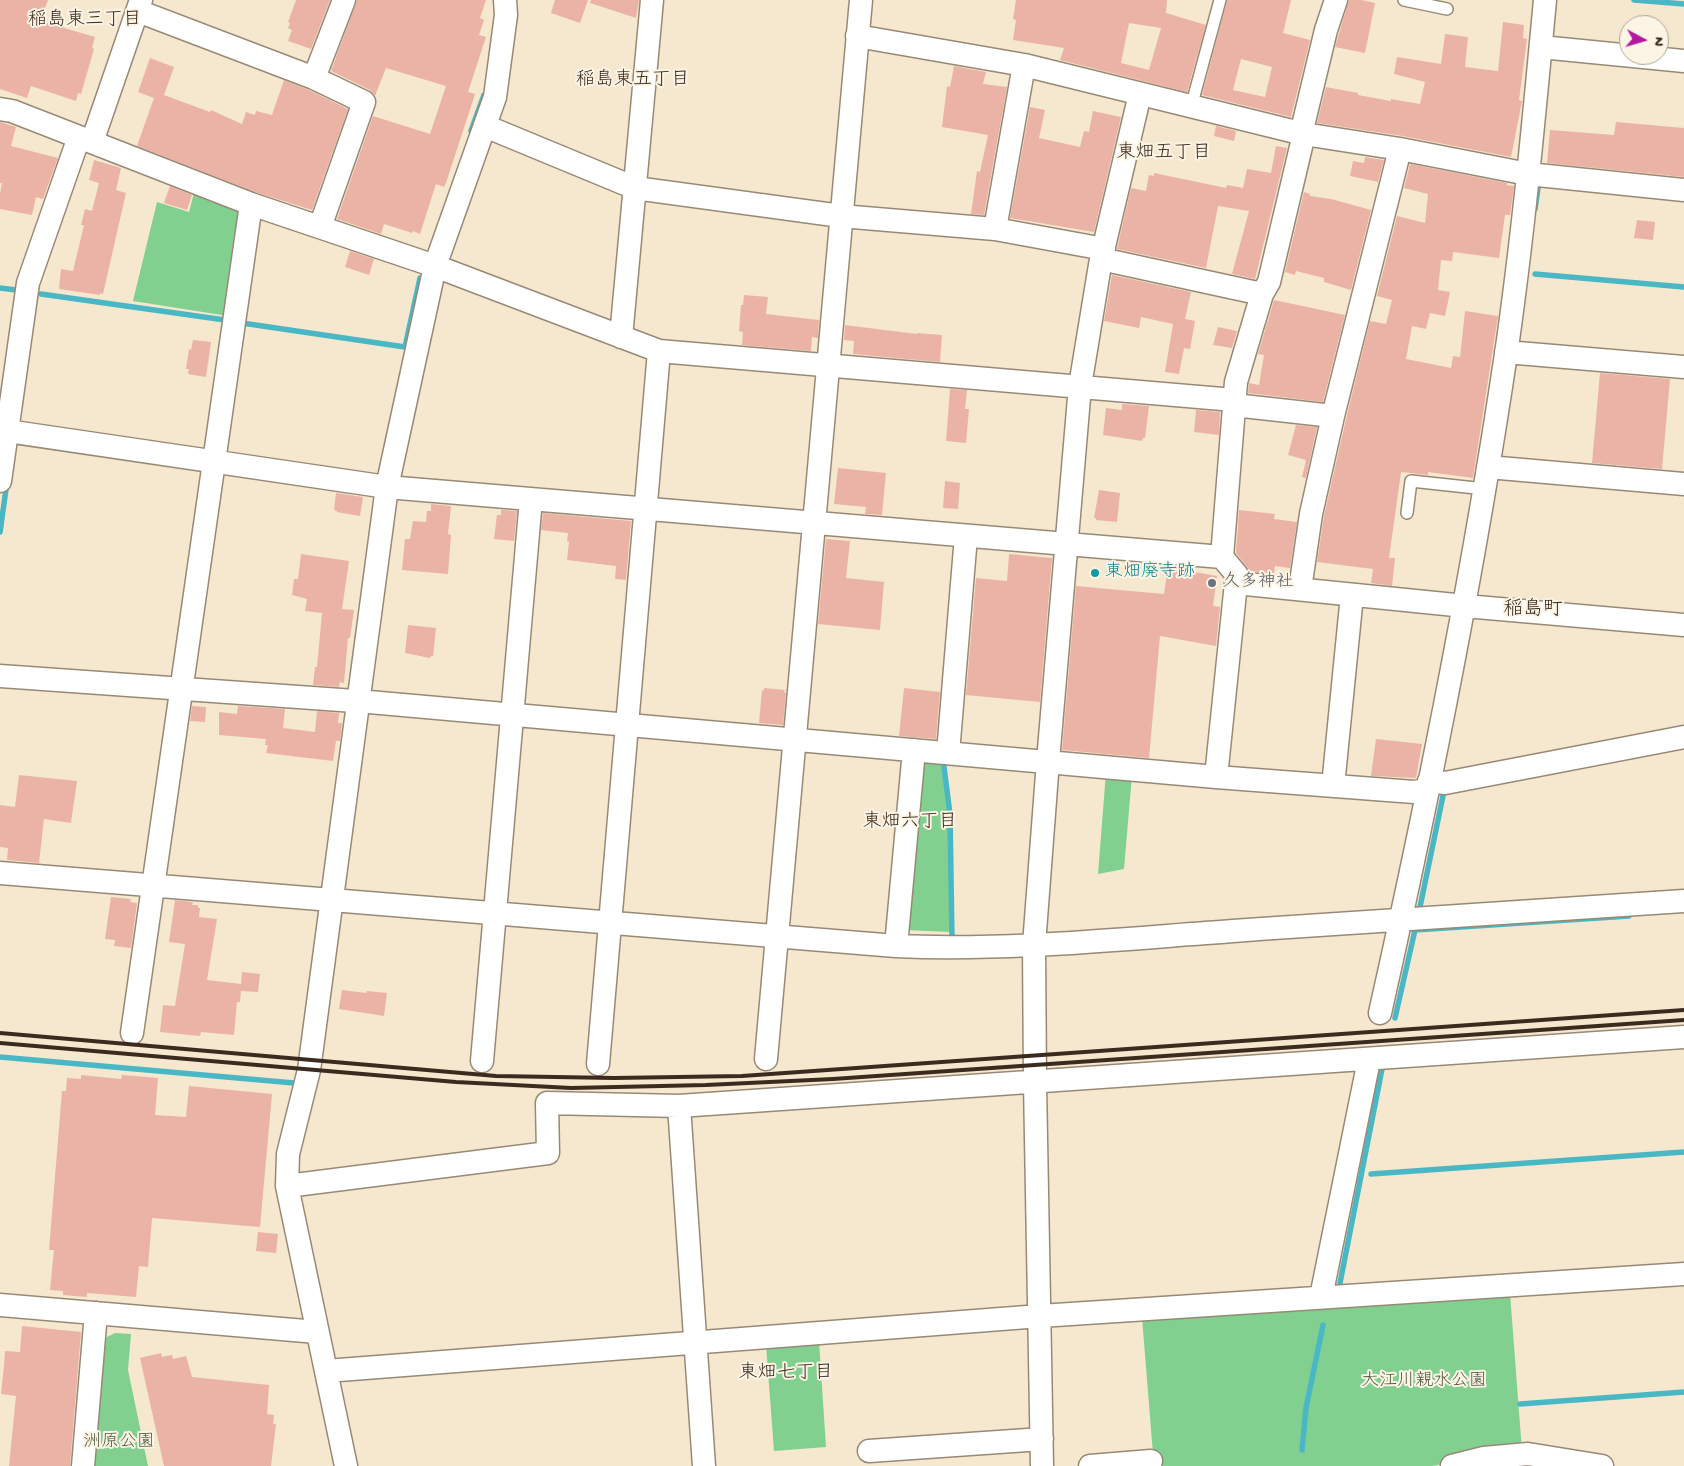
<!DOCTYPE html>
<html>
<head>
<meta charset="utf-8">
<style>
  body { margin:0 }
  #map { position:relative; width:1684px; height:1466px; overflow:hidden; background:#f5e8cf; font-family:"Gochi Hand",sans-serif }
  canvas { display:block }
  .north { position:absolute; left:1619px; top:15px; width:50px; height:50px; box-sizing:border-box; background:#fcf5e5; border:1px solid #afa495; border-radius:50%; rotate:96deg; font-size:14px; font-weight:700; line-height:20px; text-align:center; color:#3b2a1e }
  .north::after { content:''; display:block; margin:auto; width:18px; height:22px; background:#b5179e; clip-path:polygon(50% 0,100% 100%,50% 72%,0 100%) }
</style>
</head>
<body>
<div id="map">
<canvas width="1684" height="1466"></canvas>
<div class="north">N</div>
</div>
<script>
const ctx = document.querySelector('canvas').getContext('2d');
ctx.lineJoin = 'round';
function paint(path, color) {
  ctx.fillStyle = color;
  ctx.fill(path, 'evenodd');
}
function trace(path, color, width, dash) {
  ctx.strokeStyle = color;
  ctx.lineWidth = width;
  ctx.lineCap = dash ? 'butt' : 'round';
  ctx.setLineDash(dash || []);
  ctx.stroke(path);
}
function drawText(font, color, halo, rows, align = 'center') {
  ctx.font = font + ' "Gochi Hand","Klee One",sans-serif';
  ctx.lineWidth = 4;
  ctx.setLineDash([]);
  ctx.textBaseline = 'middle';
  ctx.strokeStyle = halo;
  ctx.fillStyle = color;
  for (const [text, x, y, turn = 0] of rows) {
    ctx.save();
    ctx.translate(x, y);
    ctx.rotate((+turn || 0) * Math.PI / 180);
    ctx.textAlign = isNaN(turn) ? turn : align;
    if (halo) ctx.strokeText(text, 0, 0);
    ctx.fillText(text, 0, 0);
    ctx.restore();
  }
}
paint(new Path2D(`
  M 194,193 L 236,209 L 241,219 L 228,316 L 133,301 L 157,202 L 189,212 Z
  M 918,754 L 942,759 L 948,814 L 950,932 L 904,930 Z
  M 1106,772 L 1132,775 L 1124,869 L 1098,874 Z
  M 1510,1293 L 1522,1451 L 1482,1455 L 1433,1466 L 1154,1466 L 1142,1318 Z
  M 115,1333 L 131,1334 L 128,1370 L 148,1466 L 94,1466 L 105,1338 Z
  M 819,1341 L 826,1447 L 774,1451 L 766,1345 Z`), '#82d08f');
trace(new Path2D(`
  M 1634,0 L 1684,4
  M 471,131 L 484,95
  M 1535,209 L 1538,188
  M 1535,274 L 1684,287
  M 0,288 L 16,290
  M 41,294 L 225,320
  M 242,323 L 405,347 L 420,278
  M 0,532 L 7,482
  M 943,759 L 950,814 L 952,940 L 954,940
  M 1420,907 L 1444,791
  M 1395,1018 L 1415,930 L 1629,916
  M 0,1057 L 294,1083
  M 1371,1174 L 1684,1152
  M 1340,1283 L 1383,1064
  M 1520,1404 L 1684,1392
  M 1302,1450 L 1306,1408 L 1323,1325`), '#4ab7c5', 5.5);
paint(new Path2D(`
  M 0,0 L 48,0 L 40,21 L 95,37 L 92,48 L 94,49 L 81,94 L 78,93 L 76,101 L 31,86 L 27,98 L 0,89 Z
  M 296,0 L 330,0 L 311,49 L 288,41 L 292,30 L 288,28 L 290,23 L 288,22 Z
  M 357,0 L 486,0 L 480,18 L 484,20 L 479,35 L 486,37 L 468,92 L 475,94 L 446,183 L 444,187 L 436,184 L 420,234 L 413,231 L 412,233 L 384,224 L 381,234 L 337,219 L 373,116 L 430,134 L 446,86 L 386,68 L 375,96 L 370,90 L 331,71 Z
  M 555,0 L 588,0 L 580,23 L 551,13 Z
  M 591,0 L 639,0 L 636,18 L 590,3 Z
  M 1016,0 L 1167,0 L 1166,13 L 1206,25 L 1187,92 L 1060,60 L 1064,48 L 1013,40 L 1016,20 L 1013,19 ZM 1129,23 L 1161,28 L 1149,70 L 1121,63 Z
  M 1227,0 L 1291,0 L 1283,33 L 1310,40 L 1291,117 L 1202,95 ZM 1241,59 L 1272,67 L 1265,97 L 1233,90 Z
  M 1349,0 L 1362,0 L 1375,3 L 1365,53 L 1335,47 Z
  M 1503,22 L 1524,25 L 1523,38 L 1527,39 L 1519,100 L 1522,101 L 1511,157 L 1403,136 L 1317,123 L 1326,87 L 1358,93 L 1358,95 L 1391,101 L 1391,99 L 1420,104 L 1425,82 L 1394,74 L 1397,57 L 1441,64 L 1445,34 L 1468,37 L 1465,67 L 1498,71 Z
  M 150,58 L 174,67 L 164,95 L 210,112 L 211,110 L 242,124 L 246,112 L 255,115 L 256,111 L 272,115 L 284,80 L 309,90 L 348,109 L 312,210 L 255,192 L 137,146 L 154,98 L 138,92 Z
  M 954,66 L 986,72 L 983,84 L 1007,87 L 984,215 L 971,214 L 977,171 L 980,172 L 988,135 L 942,127 L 947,86 L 950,87 Z
  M 1030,107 L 1045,110 L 1039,138 L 1080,147 L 1084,131 L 1089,132 L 1093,111 L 1121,117 L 1094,232 L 1010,218 Z
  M 0,122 L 16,127 L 11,146 L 58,158 L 43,199 L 36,197 L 32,215 L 0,209 L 0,194 L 2,183 L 0,183 Z
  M 1616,122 L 1684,128 L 1684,177 L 1547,163 L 1550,130 L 1614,135 Z
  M 1216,126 L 1236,131 L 1234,141 L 1214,136 Z
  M 1276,146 L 1287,148 L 1255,279 L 1232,274 L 1249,211 L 1218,206 L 1206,268 L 1117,249 L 1131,188 L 1146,191 L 1149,175 L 1154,176 L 1154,173 L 1226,188 L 1227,185 L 1243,188 L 1247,169 L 1271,173 Z
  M 1365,157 L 1384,160 L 1378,182 L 1350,176 L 1353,161 L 1364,163 Z
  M 94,160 L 121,168 L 116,190 L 126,193 L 103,294 L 100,293 L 100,295 L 59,289 L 61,269 L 73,271 L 84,225 L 81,225 L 85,209 L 92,211 L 99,183 L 89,180 Z
  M 1410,164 L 1507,183 L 1507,185 L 1514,186 L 1510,215 L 1505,215 L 1499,258 L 1453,252 L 1452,261 L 1441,260 L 1438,290 L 1450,292 L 1445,316 L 1430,313 L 1426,329 L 1412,326 L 1406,359 L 1451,368 L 1453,356 L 1460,357 L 1465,311 L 1498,316 L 1473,478 L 1428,472 L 1428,475 L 1401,472 L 1389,558 L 1395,558 L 1392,586 L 1371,583 L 1373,569 L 1317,562 L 1324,516 L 1346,419 L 1370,321 L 1386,324 L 1392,300 L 1377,296 L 1397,216 L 1425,223 L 1428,194 L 1404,188 Z
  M 170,186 L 192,195 L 187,210 L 164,203 Z
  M 1304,192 L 1310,194 L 1310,196 L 1331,199 L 1371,210 L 1351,290 L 1324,282 L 1324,278 L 1296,271 L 1295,275 L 1285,272 Z
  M 1637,220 L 1655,222 L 1653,240 L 1634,238 Z
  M 350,251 L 374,259 L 369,275 L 345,267 Z
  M 1112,275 L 1191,292 L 1185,319 L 1195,321 L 1190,349 L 1184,348 L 1179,374 L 1165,372 L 1173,324 L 1141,317 L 1139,328 L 1104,321 Z
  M 744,295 L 768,297 L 766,314 L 819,320 L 818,338 L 812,337 L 811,351 L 742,345 L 743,332 L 739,331 L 741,305 L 743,305 Z
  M 1274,300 L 1345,315 L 1323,402 L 1248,393 L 1249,383 L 1259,385 L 1264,355 L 1258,354 Z
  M 845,325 L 917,334 L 917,333 L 942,335 L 940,362 L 853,354 L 854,341 L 844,340 Z
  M 1218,327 L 1237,331 L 1232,348 L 1213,345 Z
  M 193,340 L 211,342 L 206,377 L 188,374 L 189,369 L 186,369 L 189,349 L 191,350 Z
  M 1600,373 L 1670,379 L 1662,469 L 1592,463 Z
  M 950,389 L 967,390 L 965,409 L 969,409 L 966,443 L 946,441 Z
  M 1122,404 L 1149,406 L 1145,438 L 1143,438 L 1142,441 L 1103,435 L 1106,408 L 1122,410 Z
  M 1196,410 L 1220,412 L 1219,435 L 1194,432 Z
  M 1296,425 L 1317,427 L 1306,478 L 1302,477 L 1306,460 L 1288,455 Z
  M 838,468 L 886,473 L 882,515 L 865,514 L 866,507 L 834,504 Z
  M 945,481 L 960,483 L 958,509 L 943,508 Z
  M 1099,490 L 1120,493 L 1117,522 L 1096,520 L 1096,518 L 1094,518 Z
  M 336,493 L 363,497 L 360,516 L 337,512 L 337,511 L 334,510 Z
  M 431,504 L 451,506 L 448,534 L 451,535 L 448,574 L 402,570 L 405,539 L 410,539 L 413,521 L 426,522 L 427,511 L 431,511 Z
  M 501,510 L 517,511 L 514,541 L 494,539 L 497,515 L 501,515 Z
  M 1239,510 L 1275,514 L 1274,519 L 1297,522 L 1290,568 L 1275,566 L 1274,574 L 1250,571 L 1236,553 Z
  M 543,513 L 631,521 L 626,580 L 615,579 L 616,566 L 567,560 L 569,542 L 567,541 L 568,533 L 541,530 Z
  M 826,539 L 850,541 L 846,578 L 884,582 L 880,630 L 818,624 Z
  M 301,554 L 349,561 L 342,609 L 354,610 L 350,638 L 348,638 L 344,683 L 340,682 L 339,687 L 313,685 L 315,667 L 317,667 L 322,613 L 305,611 L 307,599 L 292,595 L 294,579 L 298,579 Z
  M 1009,554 L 1052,558 L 1040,702 L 966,695 L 976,578 L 1007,581 Z
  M 1168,567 L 1217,576 L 1213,606 L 1220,607 L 1216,646 L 1160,636 L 1149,758 L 1062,750 L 1076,586 L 1164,594 Z
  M 408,625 L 436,628 L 433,656 L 431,656 L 430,658 L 405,653 Z
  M 764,688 L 785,690 L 784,692 L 786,693 L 783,725 L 759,723 L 762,690 L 764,691 Z
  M 904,688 L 940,692 L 936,739 L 899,736 Z
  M 192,706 L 206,707 L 205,722 L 190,721 Z
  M 238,706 L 285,709 L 283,728 L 315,732 L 317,711 L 339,713 L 338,723 L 342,723 L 340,741 L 336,741 L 333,761 L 266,753 L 268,745 L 265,745 L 266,739 L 219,735 L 219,712 L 237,714 Z
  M 1376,739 L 1422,744 L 1416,778 L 1371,776 Z
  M 19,775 L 77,781 L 71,823 L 44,819 L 39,863 L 7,860 L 8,848 L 0,847 L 0,805 L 15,807 Z
  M 111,897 L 131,899 L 130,902 L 137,903 L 131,948 L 114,946 L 115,940 L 105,939 Z
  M 175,900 L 193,902 L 192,905 L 198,905 L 198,908 L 200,908 L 199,917 L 217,919 L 207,980 L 241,984 L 242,972 L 260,974 L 258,992 L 241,991 L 240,1002 L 237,1002 L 234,1035 L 201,1032 L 200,1036 L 160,1032 L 163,1005 L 175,1006 L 185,944 L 169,942 Z
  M 342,990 L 366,993 L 367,991 L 387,993 L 384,1016 L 339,1009 Z
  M 81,1075 L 121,1079 L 122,1075 L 158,1078 L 155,1115 L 186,1117 L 189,1086 L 272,1094 L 260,1227 L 152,1218 L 148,1267 L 139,1266 L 136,1297 L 87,1293 L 87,1297 L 63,1295 L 63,1291 L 50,1290 L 54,1250 L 49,1250 L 62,1091 L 66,1091 L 67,1078 L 81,1079 Z
  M 258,1232 L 278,1234 L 276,1253 L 256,1251 Z
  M 22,1326 L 81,1332 L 70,1466 L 9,1466 L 16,1396 L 1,1394 L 4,1366 L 5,1351 L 20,1352 Z
  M 161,1353 L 162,1357 L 172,1355 L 173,1359 L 186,1356 L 192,1377 L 269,1385 L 267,1414 L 274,1415 L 273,1424 L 276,1424 L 271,1466 L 164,1466 L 140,1358 Z`), '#ebb3a5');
const service = new Path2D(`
  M 1404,0 L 1447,9
  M 1191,107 L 1220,0
  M 1407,513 L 1411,481 L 1485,489`);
const minor = new Path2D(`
  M 138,11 L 314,78 L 364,102 L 320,227
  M 857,36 L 1024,65 L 1304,134 L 1400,149 L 1528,174 L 1684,190
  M 1541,47 L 1684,61
  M 314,78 L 344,0
  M 0,109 L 12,111 L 251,204 L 435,266 L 659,351 L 1234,400
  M 485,126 L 635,188 L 841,216 L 995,229 L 1104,249
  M 1301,134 L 1326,30 L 1336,0
  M 92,142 L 141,0
  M 995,229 L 1024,65
  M 1101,259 L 1262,294
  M 621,337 L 652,0
  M 1506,352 L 1684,367
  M 1234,405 L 1333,416
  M 0,430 L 387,487 L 1222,557 L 1237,575 L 1236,583 L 1465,606 L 1684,625
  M 1488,467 L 1684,484
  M 0,481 L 28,283 L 79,137
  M 1222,557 L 1236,382 L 1262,294 L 1269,282 L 1304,134
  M 1300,589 L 1311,514 L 1333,416 L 1400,149
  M 0,676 L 369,702 L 1216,777 L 1414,792 L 1428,790
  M 948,753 L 966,536
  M 1216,777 L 1236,583
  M 1429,781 L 1445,783 L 1684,737
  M 1333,786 L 1352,595
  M 0,873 L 896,946 C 1008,951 1120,939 1233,931 C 1383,920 1533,910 1684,901
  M 896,946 L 914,750
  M 1380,1013 C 1429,795 1473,575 1506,354 C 1523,237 1534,118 1545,0
  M 132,1033 L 251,204
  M 766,1059 L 861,0
  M 482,1061 L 531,499
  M 598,1064 L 659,351
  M 679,1106 L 704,1466
  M 287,1186 L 548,1153 L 547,1103 L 679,1106 L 1684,1037
  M 1321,1297 L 1369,1060
  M 0,1305 L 317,1332
  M 326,1371 L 1040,1316 L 1684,1274
  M 869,1451 L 1042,1439
  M 83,1466 L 96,1313
  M 346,1466 L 287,1186 L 288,1154 L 309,1070 L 387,487 L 435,266 L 495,97 L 506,15 L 505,0
  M 1042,1466 L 1035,1083 L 1034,945 L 1048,761 L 1080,386 L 1101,259 L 1140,94
  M 1090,1466 L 1151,1461
  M 1452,1466 L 1484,1458 L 1528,1454 L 1602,1466`);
trace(service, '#988976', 14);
trace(minor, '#988976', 25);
trace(service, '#fff', 11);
trace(minor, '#fff', 22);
trace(new Path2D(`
  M 0,1033 L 496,1076 L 614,1078 L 742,1076 L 1684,1010
  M 0,1043 L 456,1082 L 571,1088 L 706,1085 L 833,1079 L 1684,1020`), '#3b2a1e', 4);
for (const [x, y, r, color] of [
  [1095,573,5,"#0f9aa8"],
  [1212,583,5,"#6b7280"]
]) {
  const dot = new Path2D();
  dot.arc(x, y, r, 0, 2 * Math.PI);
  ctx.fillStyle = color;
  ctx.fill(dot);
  trace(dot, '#fcf5e5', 2);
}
drawText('18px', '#0d838f', '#fcf5e5', [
  ["東畑廃寺跡",1105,573]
], 'left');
drawText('18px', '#5b616d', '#fcf5e5', [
  ["久多神社",1222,583]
], 'left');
drawText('18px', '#505c40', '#fcf5e5', [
  ["大江川親水公園",1424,1382],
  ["洲原公園",119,1443]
]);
drawText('19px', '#3b2a1e', '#fcf5e5', [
  ["稲島東三丁目",85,21],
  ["稲島東五丁目",633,81],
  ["東畑五丁目",1164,154],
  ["東畑六丁目",910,823],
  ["東畑七丁目",786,1374]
]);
drawText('20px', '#3b2a1e', '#fcf5e5', [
  ["稲島町",1533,611]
]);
</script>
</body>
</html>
